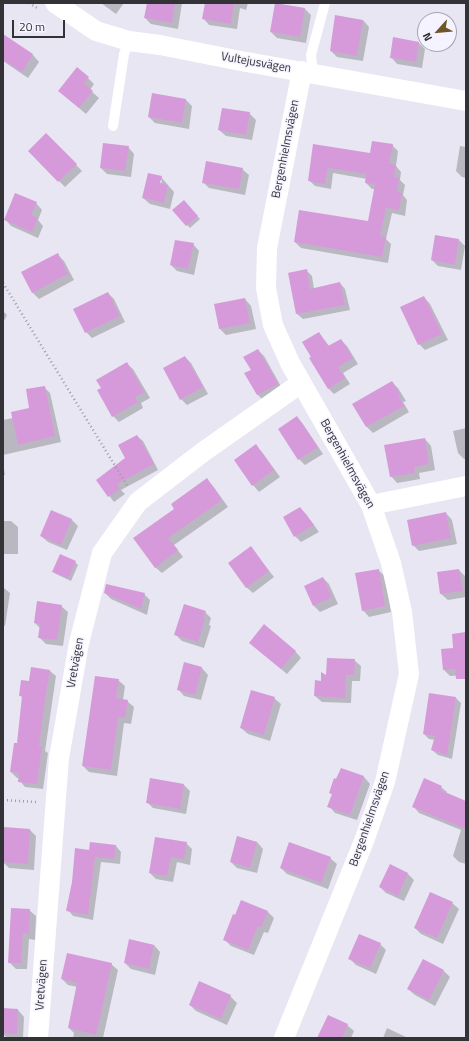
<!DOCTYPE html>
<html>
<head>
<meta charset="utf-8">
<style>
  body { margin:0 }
  #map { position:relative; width:469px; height:1041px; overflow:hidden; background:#e8e6f2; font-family:"Titillium Web",sans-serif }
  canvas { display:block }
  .frame { position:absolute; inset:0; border:4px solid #333236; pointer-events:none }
  .north { position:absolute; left:417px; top:12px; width:40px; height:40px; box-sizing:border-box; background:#f5f3ff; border:1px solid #a7a6af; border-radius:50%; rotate:243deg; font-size:11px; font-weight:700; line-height:16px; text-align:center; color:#333236 }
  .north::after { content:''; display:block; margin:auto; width:14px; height:18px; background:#6f5527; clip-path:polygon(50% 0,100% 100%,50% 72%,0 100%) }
  .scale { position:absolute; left:12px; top:20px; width:53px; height:18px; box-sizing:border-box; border:2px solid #333236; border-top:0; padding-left:5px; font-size:12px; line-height:14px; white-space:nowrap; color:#333236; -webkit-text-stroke:3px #f5f3ff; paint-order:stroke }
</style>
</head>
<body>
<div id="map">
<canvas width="469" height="1041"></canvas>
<div class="frame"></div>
<div class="north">N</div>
<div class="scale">20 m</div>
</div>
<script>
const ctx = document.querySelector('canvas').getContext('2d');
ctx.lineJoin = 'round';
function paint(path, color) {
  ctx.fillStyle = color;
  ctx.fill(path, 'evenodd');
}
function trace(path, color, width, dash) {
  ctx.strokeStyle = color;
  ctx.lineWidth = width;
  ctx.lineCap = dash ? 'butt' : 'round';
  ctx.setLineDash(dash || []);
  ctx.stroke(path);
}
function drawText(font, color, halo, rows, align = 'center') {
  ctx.font = font + ' "Titillium Web",sans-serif';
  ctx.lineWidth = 3;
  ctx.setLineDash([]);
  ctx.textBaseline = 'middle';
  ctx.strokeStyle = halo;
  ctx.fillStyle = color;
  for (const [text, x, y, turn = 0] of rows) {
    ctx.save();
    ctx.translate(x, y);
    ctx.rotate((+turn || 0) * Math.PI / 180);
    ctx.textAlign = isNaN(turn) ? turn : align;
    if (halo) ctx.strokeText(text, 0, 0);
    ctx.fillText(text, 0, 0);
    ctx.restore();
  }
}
paint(new Path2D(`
  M 101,3 L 124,3 L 116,14 Z
  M 148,3 L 182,3 L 178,29 L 151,24 L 145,18 Z
  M 206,3 L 248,3 L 246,10 L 240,8 L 237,29 L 209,25 L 203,18 Z
  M 304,8 L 311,15 L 306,43 L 277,38 L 271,32 Z
  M 363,20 L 369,27 L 363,61 L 337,57 L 331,51 Z
  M 4,35 L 33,55 L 39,62 L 28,78 L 3,61 Z
  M 419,43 L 425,49 L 422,68 L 397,64 L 391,57 Z
  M 88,78 L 94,84 L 90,90 L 99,98 L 86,114 L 59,91 Z
  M 186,100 L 192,106 L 189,129 L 155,123 L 149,117 Z
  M 249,113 L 256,120 L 252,140 L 226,136 L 219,130 Z
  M 46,134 L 82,171 L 65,187 L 29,151 Z
  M 314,145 L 371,154 L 392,145 L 398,151 L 396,166 L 401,172 L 400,180 L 405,185 L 403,195 L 407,200 L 405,216 L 392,213 L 386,239 L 391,244 L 388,263 L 301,248 L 295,242 L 369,223 L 375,189 L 372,189 L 366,183 L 367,179 L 333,173 L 331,189 L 315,186 L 309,180 Z
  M 460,146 L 466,147 L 466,178 L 462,177 L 456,171 Z
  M 128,147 L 134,154 L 131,177 L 107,174 L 101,168 Z
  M 242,169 L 249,175 L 245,195 L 209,188 L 203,182 Z
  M 161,177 L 174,192 L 170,209 L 150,204 L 143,198 ZM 160,180 L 162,180 L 160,188 L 159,188 Z
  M 36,203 L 42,210 L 38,220 L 43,226 L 38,238 L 11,226 L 5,219 Z
  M 186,204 L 200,219 L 190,228 L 173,210 Z
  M 459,240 L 465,246 L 461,270 L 438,266 L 432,260 Z
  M 193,244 L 199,251 L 194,275 L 177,271 L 171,265 Z
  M 57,254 L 64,261 L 74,280 L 39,299 L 32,292 Z
  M 306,270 L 312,276 L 314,289 L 340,283 L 345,289 L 350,310 L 303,319 L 297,314 L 289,273 Z
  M 108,293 L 114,299 L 125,322 L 92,338 L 86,332 Z
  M 424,297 L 430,304 L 448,340 L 425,350 L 419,344 Z
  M 245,299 L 251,306 L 256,329 L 226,335 L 220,329 Z
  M 3,311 L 7,315 L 3,323 Z
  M 319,333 L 330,347 L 341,340 L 347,346 L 358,364 L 343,373 L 350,384 L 334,394 L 328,388 L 313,357 Z
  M 258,350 L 264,356 L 283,390 L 264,401 L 258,395 L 246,373 L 252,370 Z
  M 185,357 L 191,363 L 208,394 L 187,405 L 181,399 Z
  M 126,363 L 133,369 L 150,398 L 141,403 L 143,408 L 119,422 L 113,416 Z
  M 392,382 L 398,388 L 406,401 L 403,402 L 409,412 L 373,433 L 367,427 L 353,404 Z
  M 44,387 L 50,393 L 61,442 L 3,455 L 3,420 L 13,418 L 30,409 Z
  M 297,417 L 303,424 L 323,454 L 305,465 L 299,459 Z
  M 466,428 L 466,459 L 464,459 L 458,453 L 453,431 Z
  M 137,436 L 143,441 L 158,470 L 121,490 L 125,494 L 114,502 L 97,480 L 127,459 Z
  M 425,439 L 431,446 L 435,470 L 419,473 L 420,479 L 397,483 L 391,476 Z
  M 256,446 L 262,452 L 280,477 L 259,492 L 253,485 L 235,460 Z
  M 3,463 L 5,475 L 3,475 Z
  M 207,480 L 213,486 L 228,507 L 174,545 L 183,557 L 162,573 L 155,567 L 175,509 Z
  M 300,508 L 306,514 L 319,532 L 301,542 L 295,536 Z
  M 52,511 L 72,520 L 78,526 L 67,550 L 48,542 L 41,536 Z
  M 446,513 L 452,520 L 457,544 L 419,551 L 413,545 Z
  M 3,521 L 11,521 L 18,527 L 18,554 L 3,554 Z
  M 251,548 L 274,577 L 253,593 L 246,587 Z
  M 75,562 L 78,565 L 71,581 L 56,574 L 53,571 Z
  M 378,570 L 385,576 L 391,612 L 369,617 L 363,610 Z
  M 459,570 L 465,576 L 466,597 L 448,600 L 441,594 L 438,573 Z
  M 323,578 L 329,584 L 338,604 L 320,612 L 314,606 L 305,586 Z
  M 3,587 L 10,593 L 5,626 L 3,625 Z
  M 105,593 L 144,594 L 150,600 L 147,615 L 111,599 Z
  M 61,606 L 68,612 L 63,646 L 46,644 L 39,637 L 41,629 L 35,623 Z
  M 205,612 L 211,618 L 209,625 L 211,626 L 204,648 L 182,641 L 176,635 Z
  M 466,633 L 466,675 L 450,676 L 444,670 L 454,649 Z
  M 257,649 L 295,651 L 301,658 L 287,674 Z
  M 354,660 L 361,666 L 360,681 L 352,681 L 351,703 L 322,702 L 315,696 L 322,682 L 327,677 Z
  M 32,668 L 50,671 L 56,676 L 45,751 L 48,753 L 43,789 L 25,787 L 20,781 L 20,778 L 17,778 L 11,772 L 18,744 L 23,699 L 20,695 L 29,683 Z
  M 202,668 L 208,675 L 201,700 L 184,696 L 178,689 Z
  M 118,680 L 125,686 L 123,700 L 127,701 L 134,707 L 131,724 L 124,723 L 117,776 L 89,772 L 83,766 Z
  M 274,698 L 281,704 L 270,741 L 248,734 L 241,728 Z
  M 456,698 L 461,703 L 452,759 L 438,755 L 432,750 L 435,740 L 429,739 L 424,734 Z
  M 341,769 L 364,777 L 370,784 L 357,820 L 335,813 L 329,806 L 333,795 L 330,793 Z
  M 184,785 L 190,791 L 186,814 L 153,808 L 147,802 Z
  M 441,787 L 447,792 L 446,794 L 466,802 L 466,864 L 459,862 L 453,856 L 461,830 L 419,813 L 414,807 Z
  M 5,828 L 30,830 L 36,836 L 34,870 L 9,868 L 3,862 Z
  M 237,837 L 257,842 L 263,849 L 257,873 L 237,868 L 231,862 Z
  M 186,843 L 192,849 L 190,865 L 177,862 L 173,882 L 156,879 L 150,873 Z
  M 116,846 L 121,852 L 120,864 L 101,862 L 93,920 L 73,916 L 68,910 L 90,851 Z
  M 330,858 L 337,864 L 328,889 L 287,874 L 281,868 Z
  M 390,866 L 408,874 L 414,880 L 404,901 L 386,893 L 380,887 Z
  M 452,903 L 459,909 L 443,944 L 421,934 L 415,928 Z
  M 29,910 L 36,916 L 35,940 L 29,939 L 27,969 L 16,969 L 9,962 Z
  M 268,912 L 274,918 L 268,933 L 264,932 L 254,955 L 231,946 L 224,939 L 236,916 Z
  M 130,940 L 154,945 L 160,952 L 155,975 L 131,969 L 125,963 Z
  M 380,944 L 386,950 L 376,974 L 356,965 L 350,959 Z
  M 111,964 L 118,970 L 103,1038 L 73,1038 L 74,1033 L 69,1028 L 77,987 L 68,985 L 62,979 Z
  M 444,971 L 450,977 L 435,1006 L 415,995 L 408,989 Z
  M 230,996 L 237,1003 L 227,1025 L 196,1011 L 190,1005 Z
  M 3,1009 L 18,1010 L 24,1017 L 23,1038 L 7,1038 L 3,1034 Z
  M 347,1025 L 354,1031 L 351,1038 L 321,1038 Z
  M 387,1028 L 408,1038 L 383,1038 Z`), '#0003');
paint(new Path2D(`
  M 147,3 L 175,3 L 172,23 L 144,18 Z
  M 205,3 L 234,3 L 231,24 L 202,19 Z
  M 275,3 L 305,8 L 300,37 L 270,32 Z
  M 335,15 L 363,20 L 357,56 L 330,51 Z
  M 3,34 L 33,54 L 22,72 L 3,60 Z
  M 393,37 L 419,42 L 416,62 L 390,58 Z
  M 77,67 L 89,77 L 84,83 L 93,91 L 79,108 L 58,91 Z
  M 152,93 L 186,99 L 182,123 L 148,117 Z
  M 222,108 L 250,112 L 246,135 L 218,130 Z
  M 46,133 L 77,164 L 58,182 L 28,151 Z
  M 372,141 L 393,144 L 389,164 L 396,165 L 394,177 L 399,178 L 397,192 L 402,193 L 399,210 L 386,208 L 380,236 L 386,237 L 382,257 L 294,242 L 299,210 L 368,221 L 375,184 L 365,183 L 366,174 L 328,168 L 325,184 L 308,181 L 313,144 L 370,153 Z
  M 103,143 L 129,146 L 125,171 L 100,168 Z
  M 206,161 L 243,168 L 239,189 L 202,183 Z
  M 148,173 L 162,176 L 160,183 L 168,185 L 164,203 L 142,198 Z
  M 15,193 L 37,202 L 31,215 L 38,218 L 32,232 L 4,220 Z
  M 184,200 L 198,216 L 186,226 L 172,210 Z
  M 435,235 L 459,239 L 455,265 L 431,260 Z
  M 175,240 L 194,243 L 188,269 L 170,265 Z
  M 58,253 L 68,274 L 32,293 L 21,272 Z
  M 307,269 L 310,289 L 340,282 L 345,305 L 296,314 L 288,273 Z
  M 108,292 L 120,316 L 85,333 L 73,309 Z
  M 424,296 L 442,334 L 418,345 L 400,307 Z
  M 245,298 L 250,323 L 219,329 L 214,304 Z
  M 319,332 L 328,346 L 341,339 L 353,358 L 338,367 L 345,378 L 328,389 L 309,358 L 311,357 L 302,342 Z
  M 258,349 L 278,384 L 257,395 L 244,373 L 251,370 L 243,357 Z
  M 185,356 L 203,387 L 180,400 L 163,368 Z
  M 127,362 L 144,392 L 135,397 L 138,402 L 112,417 L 97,390 L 101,388 L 96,380 Z
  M 392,381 L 400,394 L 398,395 L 404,406 L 366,427 L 352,404 Z
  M 45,386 L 55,436 L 18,445 L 11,412 L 29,408 L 26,389 Z
  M 297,416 L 318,447 L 298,460 L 278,429 Z
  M 137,435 L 154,464 L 117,484 L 120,489 L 108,497 L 96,480 L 125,458 L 118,445 Z
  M 425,438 L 429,464 L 414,467 L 415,473 L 390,477 L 384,445 Z
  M 256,444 L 274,470 L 252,486 L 234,460 Z
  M 207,478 L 222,500 L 168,538 L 178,550 L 155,568 L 133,538 L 174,509 L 171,504 Z
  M 300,507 L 314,525 L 294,537 L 283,517 Z
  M 51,510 L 72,519 L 61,545 L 40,536 Z
  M 446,512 L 451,538 L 412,546 L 407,520 Z
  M 251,546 L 269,571 L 246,588 L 228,563 Z
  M 60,554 L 76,561 L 68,578 L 52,572 Z
  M 379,569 L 385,606 L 362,611 L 355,573 Z
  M 459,569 L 463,591 L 440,594 L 437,572 Z
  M 323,577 L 332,597 L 313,606 L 304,586 Z
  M 106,584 L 145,593 L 141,609 L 104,593 Z
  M 37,601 L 62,605 L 57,640 L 38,638 L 40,624 L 34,623 Z
  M 184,604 L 206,611 L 203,618 L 205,619 L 198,642 L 174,635 Z
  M 264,624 L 296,651 L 281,669 L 249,643 Z
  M 466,632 L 466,679 L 456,679 L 455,669 L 443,670 L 441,649 L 453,648 L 452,634 Z
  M 327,658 L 355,659 L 354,675 L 346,675 L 345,698 L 314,696 L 315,680 L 321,681 L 321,672 L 326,675 Z
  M 184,662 L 202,667 L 195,695 L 177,690 Z
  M 31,667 L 50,670 L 45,700 L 39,746 L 42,747 L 37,784 L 18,782 L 19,773 L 10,772 L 14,743 L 17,743 L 22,696 L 19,696 L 21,680 L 29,681 Z
  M 95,676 L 119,679 L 116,698 L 128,700 L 125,718 L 118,717 L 111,770 L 82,766 Z
  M 251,690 L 275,697 L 264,735 L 240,728 Z
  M 429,693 L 456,697 L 447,755 L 431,750 L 435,736 L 423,734 Z
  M 341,768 L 364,776 L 350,815 L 327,807 L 332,794 L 329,793 L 334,778 L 336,779 Z
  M 150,778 L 184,784 L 180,809 L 146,803 Z
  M 424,778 L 442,786 L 440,790 L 466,801 L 466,829 L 412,807 Z
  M 4,827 L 30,829 L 28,864 L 3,862 Z
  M 237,836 L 257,842 L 250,868 L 230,862 Z
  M 155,837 L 187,842 L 184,859 L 171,857 L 167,876 L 149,873 Z
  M 90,842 L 116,845 L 114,859 L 95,857 L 88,915 L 66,911 L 72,882 L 75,848 L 89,850 Z
  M 289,842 L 331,857 L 321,883 L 280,868 Z
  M 390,864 L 408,873 L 398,896 L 379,887 Z
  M 430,892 L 453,902 L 437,938 L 414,928 Z
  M 241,900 L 268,911 L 261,928 L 258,926 L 248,950 L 223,940 L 233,914 L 235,915 Z
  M 11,908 L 30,909 L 29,934 L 23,933 L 21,963 L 8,963 Z
  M 359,934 L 381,943 L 370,968 L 348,959 Z
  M 129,939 L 154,945 L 149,969 L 124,963 Z
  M 67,953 L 112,963 L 96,1035 L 68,1028 L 77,983 L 61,979 Z
  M 423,959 L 444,970 L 429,1000 L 407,989 Z
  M 199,981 L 231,995 L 221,1019 L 189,1005 Z
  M 3,1008 L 18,1009 L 17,1034 L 3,1033 Z
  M 328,1015 L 348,1024 L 342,1038 L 317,1038 Z`), '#d69ada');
trace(new Path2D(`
  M 29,3 L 37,8
  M 3,283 L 128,487
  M 3,800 L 37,802`), '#9d9ba4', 2.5, [1, 3]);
trace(new Path2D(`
  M 313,73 L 311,55 L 325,3
  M 113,126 L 124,54 L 129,41`), '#fff', 10);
trace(new Path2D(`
  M 55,3 L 96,31 L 129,41 L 160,45 L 241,61 L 466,101
  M 371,505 L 466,486
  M 38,1038 L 59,758 L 79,643 L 102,553 L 138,502 L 203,452 L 301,383
  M 284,1038 L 364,841 L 385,782 L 409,674 L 402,612 L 391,563 L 371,505 L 290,363 L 273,325 L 266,288 L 267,248 L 302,71`), '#fff', 20);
drawText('12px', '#333236', '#f5f3ff', [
  ["Vultejusvägen",256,63,10],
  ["Bergenhielmsvägen",286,149,-79],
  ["Bergenhielmsvägen",347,464,61],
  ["Vretvägen",76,663,-80],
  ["Bergenhielmsvägen",370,819,-71],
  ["Vretvägen",42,985,-86]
]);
</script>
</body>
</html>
